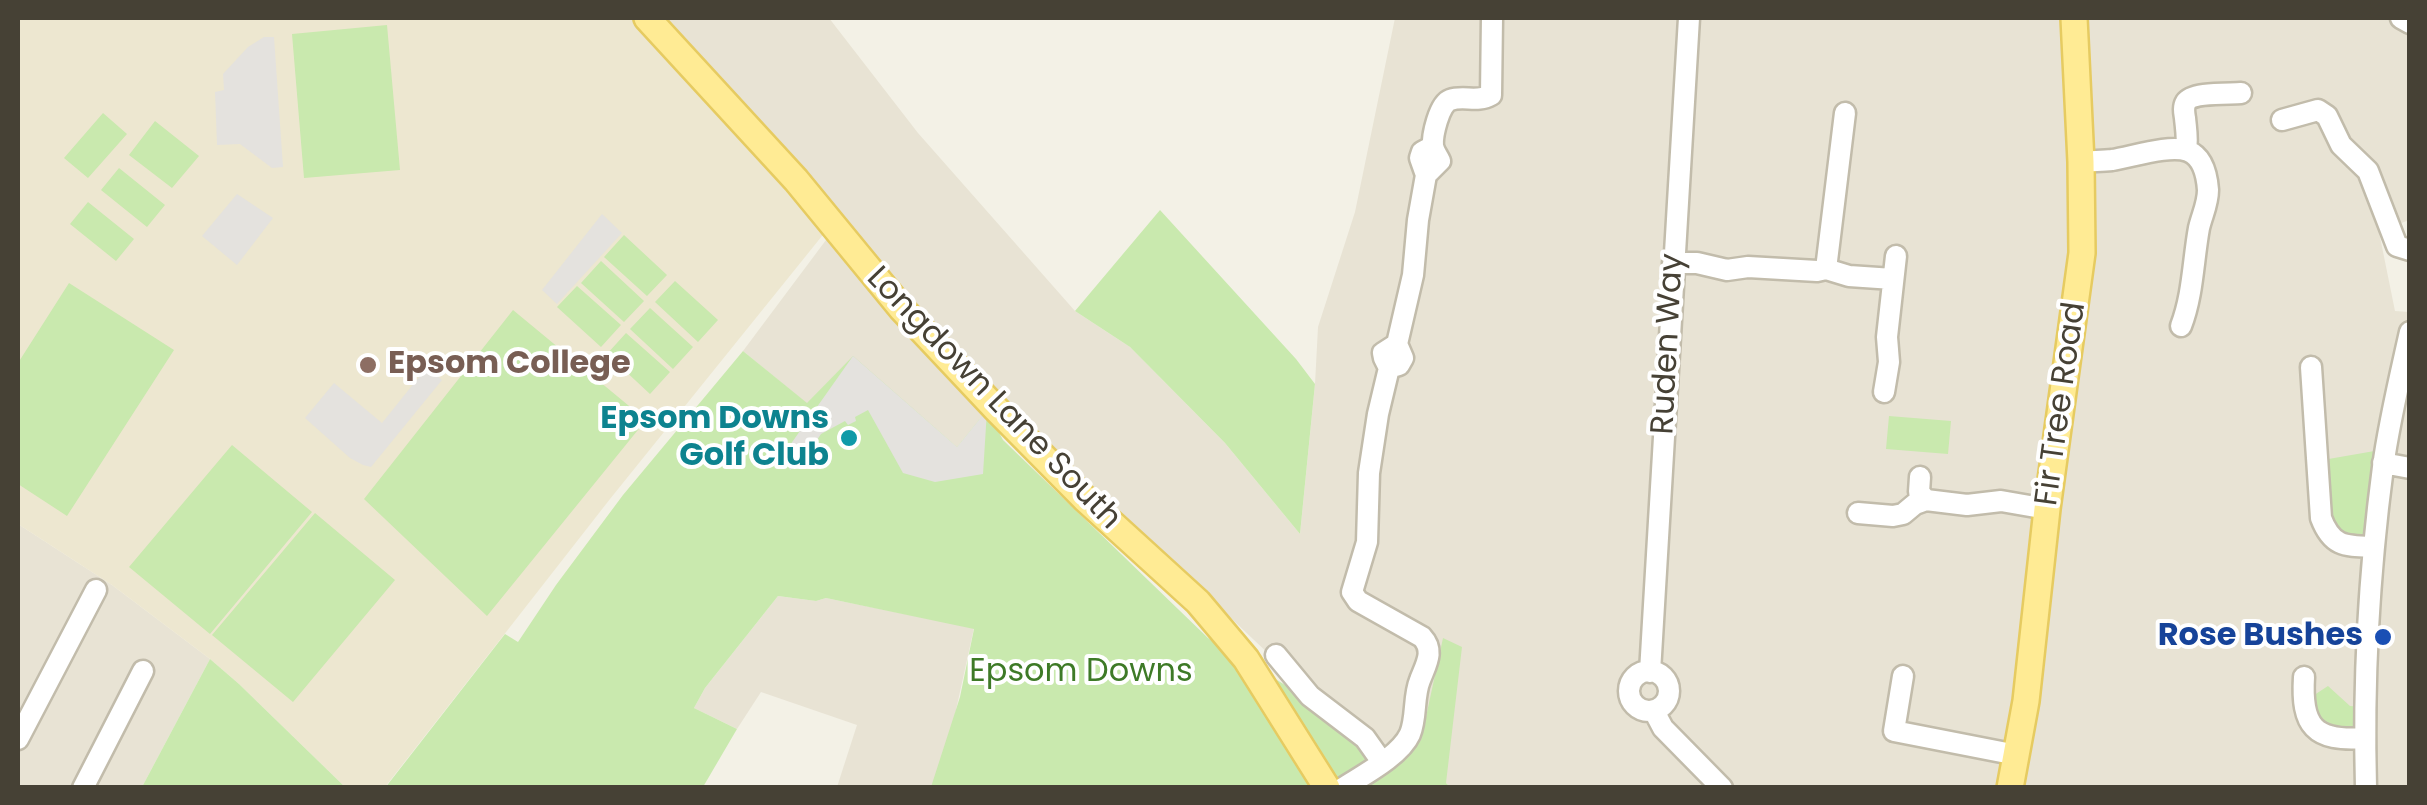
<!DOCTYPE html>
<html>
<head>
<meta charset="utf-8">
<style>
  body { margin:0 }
  #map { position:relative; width:2427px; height:805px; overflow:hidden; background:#f3f1e6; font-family:Poppins,sans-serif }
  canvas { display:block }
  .frame { position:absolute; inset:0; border:20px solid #464135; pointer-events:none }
</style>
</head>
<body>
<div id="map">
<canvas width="2427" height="805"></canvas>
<div class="frame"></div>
</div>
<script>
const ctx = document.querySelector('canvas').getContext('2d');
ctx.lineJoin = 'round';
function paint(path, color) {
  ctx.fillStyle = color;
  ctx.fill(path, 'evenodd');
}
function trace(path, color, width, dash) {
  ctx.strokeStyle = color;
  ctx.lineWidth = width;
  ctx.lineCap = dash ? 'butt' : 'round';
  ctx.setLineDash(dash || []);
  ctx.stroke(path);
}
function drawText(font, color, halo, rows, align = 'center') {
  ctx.font = font + ' Poppins,sans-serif';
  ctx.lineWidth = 8;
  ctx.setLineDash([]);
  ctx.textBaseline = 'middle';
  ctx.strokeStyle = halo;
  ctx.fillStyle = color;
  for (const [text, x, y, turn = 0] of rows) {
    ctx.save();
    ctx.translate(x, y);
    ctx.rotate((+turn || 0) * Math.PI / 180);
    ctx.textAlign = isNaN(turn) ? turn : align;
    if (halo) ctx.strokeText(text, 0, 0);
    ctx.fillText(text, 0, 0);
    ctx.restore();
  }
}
paint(new Path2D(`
  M 661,18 L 829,18 L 918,133 L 1075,311 L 1130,347 L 1225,443 L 1300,534 L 1315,384 L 1318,327 L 1355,212 L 1395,18 L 2409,18 L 2409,220 L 2379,232 L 2395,311 L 2409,312 L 2409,787 L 1450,787 L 1446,783 L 1332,714 L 999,398 L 913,310 L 810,175 Z
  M 829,236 L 987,410 L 957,447 L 853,357 L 807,404 L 743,351 Z
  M 18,524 L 112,585 L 210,659 L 142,787 L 18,787 Z
  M 778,596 L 816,601 L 826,598 L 974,628 L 945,760 L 935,787 L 837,787 L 857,725 L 761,692 L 737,729 L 694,708 L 705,688 Z`), '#e8e3d4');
paint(new Path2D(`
  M 18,18 L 636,18 L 826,231 L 610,499 L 385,787 L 345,787 L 239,684 L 210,659 L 112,585 L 18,524 Z`), '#ede7d0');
paint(new Path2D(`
  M 387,25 L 400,170 L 304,178 L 292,34 Z
  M 103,113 L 127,134 L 88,178 L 64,158 Z
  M 155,121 L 199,156 L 172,188 L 129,155 Z
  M 119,168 L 165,205 L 147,227 L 101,190 Z
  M 88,202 L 134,239 L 116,261 L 70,224 Z
  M 1160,210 L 1296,359 L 1315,384 L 1300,534 L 1225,443 L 1130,347 L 1075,311 Z
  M 624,235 L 667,275 L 647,296 L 604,257 Z
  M 601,261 L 644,301 L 624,322 L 581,283 Z
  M 675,281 L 718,320 L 698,342 L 655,302 Z
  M 69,283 L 174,350 L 67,516 L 18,484 L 18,363 Z
  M 577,286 L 621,325 L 601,347 L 557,307 Z
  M 650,308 L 693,347 L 673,369 L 630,329 Z
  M 513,310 L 646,420 L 487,616 L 364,499 Z
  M 626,333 L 670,372 L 650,394 L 607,354 Z
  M 743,351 L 807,403 L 853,356 L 957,447 L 987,410 L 1003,440 L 1208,638 L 1400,755 L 1421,740 L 1443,638 L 1462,647 L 1446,783 L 1450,787 L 931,787 L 960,697 L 974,629 L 826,598 L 816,601 L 778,596 L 705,688 L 694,708 L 737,729 L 703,787 L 385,788 L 505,634 L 518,642 L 556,585 L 623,495 Z
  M 1889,416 L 1951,421 L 1948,454 L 1886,449 Z
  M 232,445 L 312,512 L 210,634 L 129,567 Z
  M 2386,449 L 2374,547 L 2332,539 L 2317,461 Z
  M 315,513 L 395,580 L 293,702 L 212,635 Z
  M 210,659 L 239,684 L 345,787 L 142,787 Z
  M 2328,686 L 2350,706 L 2366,707 L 2365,738 L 2330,737 L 2302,703 Z`), '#c9e9ae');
paint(new Path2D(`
  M 264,37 L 274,37 L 283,167 L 272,168 L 240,144 L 217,145 L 215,92 L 224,90 L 223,74 L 248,47 Z
  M 237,194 L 273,218 L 237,265 L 202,236 Z
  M 602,214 L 622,233 L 557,304 L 542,290 Z
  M 853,356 L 957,447 L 987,410 L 983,474 L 935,482 L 903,473 L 868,410 L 855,417 L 856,421 L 848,425 L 845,421 L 821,434 L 811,449 L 811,455 L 790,470 L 783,455 Z
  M 427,367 L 442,380 L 371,467 L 363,465 L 350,458 L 305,418 L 334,383 L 382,423 Z`), '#e4e2de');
const minor = new Path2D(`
  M 2401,18 L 2410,23
  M 2282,120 L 2318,110 L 2327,116 L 2341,145 L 2368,171 L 2397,246 L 2410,250
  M 2186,150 C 2188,139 2186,129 2185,118 C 2184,112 2183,107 2186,102 C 2192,92 2229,94 2241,93
  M 2081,162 C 2092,161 2102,161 2112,160 C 2132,157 2170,144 2188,151 C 2203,157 2207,176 2208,190 C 2208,204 2202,215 2199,228 C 2193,261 2193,295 2181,326
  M 1426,175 L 1440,161 C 1438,156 1434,152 1433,146 C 1432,136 1439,104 1450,100 C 1464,95 1477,103 1491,95 L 1492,18
  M 1673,263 L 1697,263 L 1727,270 L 1748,267 L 1817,271 L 1826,269 L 1845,113
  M 1826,269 L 1849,276 L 1893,279
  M 2311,367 L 2321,518 C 2332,547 2345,546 2374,547
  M 1389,368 L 1399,365 L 1403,358 L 1397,344 L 1413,275 L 1418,220 L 1426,175 L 1420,158 L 1422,152 L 1433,146
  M 1884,392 L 1889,362 L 1887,337 L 1896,256
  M 2383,463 L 2410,468
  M 1920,477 L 1919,492 L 1926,500
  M 1858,513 L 1893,516 L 1903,514 L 1915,504 L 1926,500 L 1967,505 L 2001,501 L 2047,509
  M 1276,655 L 1310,696 L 1365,738 L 1382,762
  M1629 691a20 20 0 1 1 40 0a20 20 0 1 1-40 0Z
  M 1650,672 L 1689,18
  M 1903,676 L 1894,731 L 2017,755
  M 2304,677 C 2301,726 2314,742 2365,738
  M 1654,711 L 1663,728 L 1722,788
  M 18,739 L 96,590
  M 83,788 L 143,671
  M 1343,788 C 1363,775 1400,756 1410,734 C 1417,717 1413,697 1420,680 C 1426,664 1435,651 1422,637 L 1358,601 L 1352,592 L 1367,542 L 1369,473 L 1378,414 L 1389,368 L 1384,358 L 1383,353 L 1397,344
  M 2366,788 C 2363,681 2369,573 2383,467 C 2389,422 2400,377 2410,332`);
const major = new Path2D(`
  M 647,18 L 796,180 L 902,309 L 996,409 L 1085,499 L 1198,602 L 1246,659 L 1327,788
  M 2010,788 L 2026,701 L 2047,509 L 2082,253 L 2081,162 L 2074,18`);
trace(minor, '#c2bcab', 25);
trace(major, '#e6cb61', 30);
trace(minor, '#fff', 20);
trace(major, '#ffeb94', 25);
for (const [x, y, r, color] of [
  [368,365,10,"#8d6e63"],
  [849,438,10,"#0f9aa8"],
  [2383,637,10,"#1a4fb4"]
]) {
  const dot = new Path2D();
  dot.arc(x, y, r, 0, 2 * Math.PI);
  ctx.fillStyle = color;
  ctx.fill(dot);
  trace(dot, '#fff', 4);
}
drawText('32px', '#464135', '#fff', [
  ["Ruden Way",1669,344,-87],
  ["Longdown Lane South",993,399,46],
  ["Fir Tree Road",2062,404,-82]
]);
drawText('bold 32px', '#785e54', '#fff', [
  ["Epsom College",388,365]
], 'left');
drawText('bold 32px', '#0d838f', '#fff', [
  ["Epsom Downs",829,420],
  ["Golf Club",829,457]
], 'right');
drawText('bold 32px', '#164399', '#fff', [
  ["Rose Bushes",2363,637]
], 'right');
drawText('32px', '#3e7a27', '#fff', [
  ["Epsom Downs",1081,673]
]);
</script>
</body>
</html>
